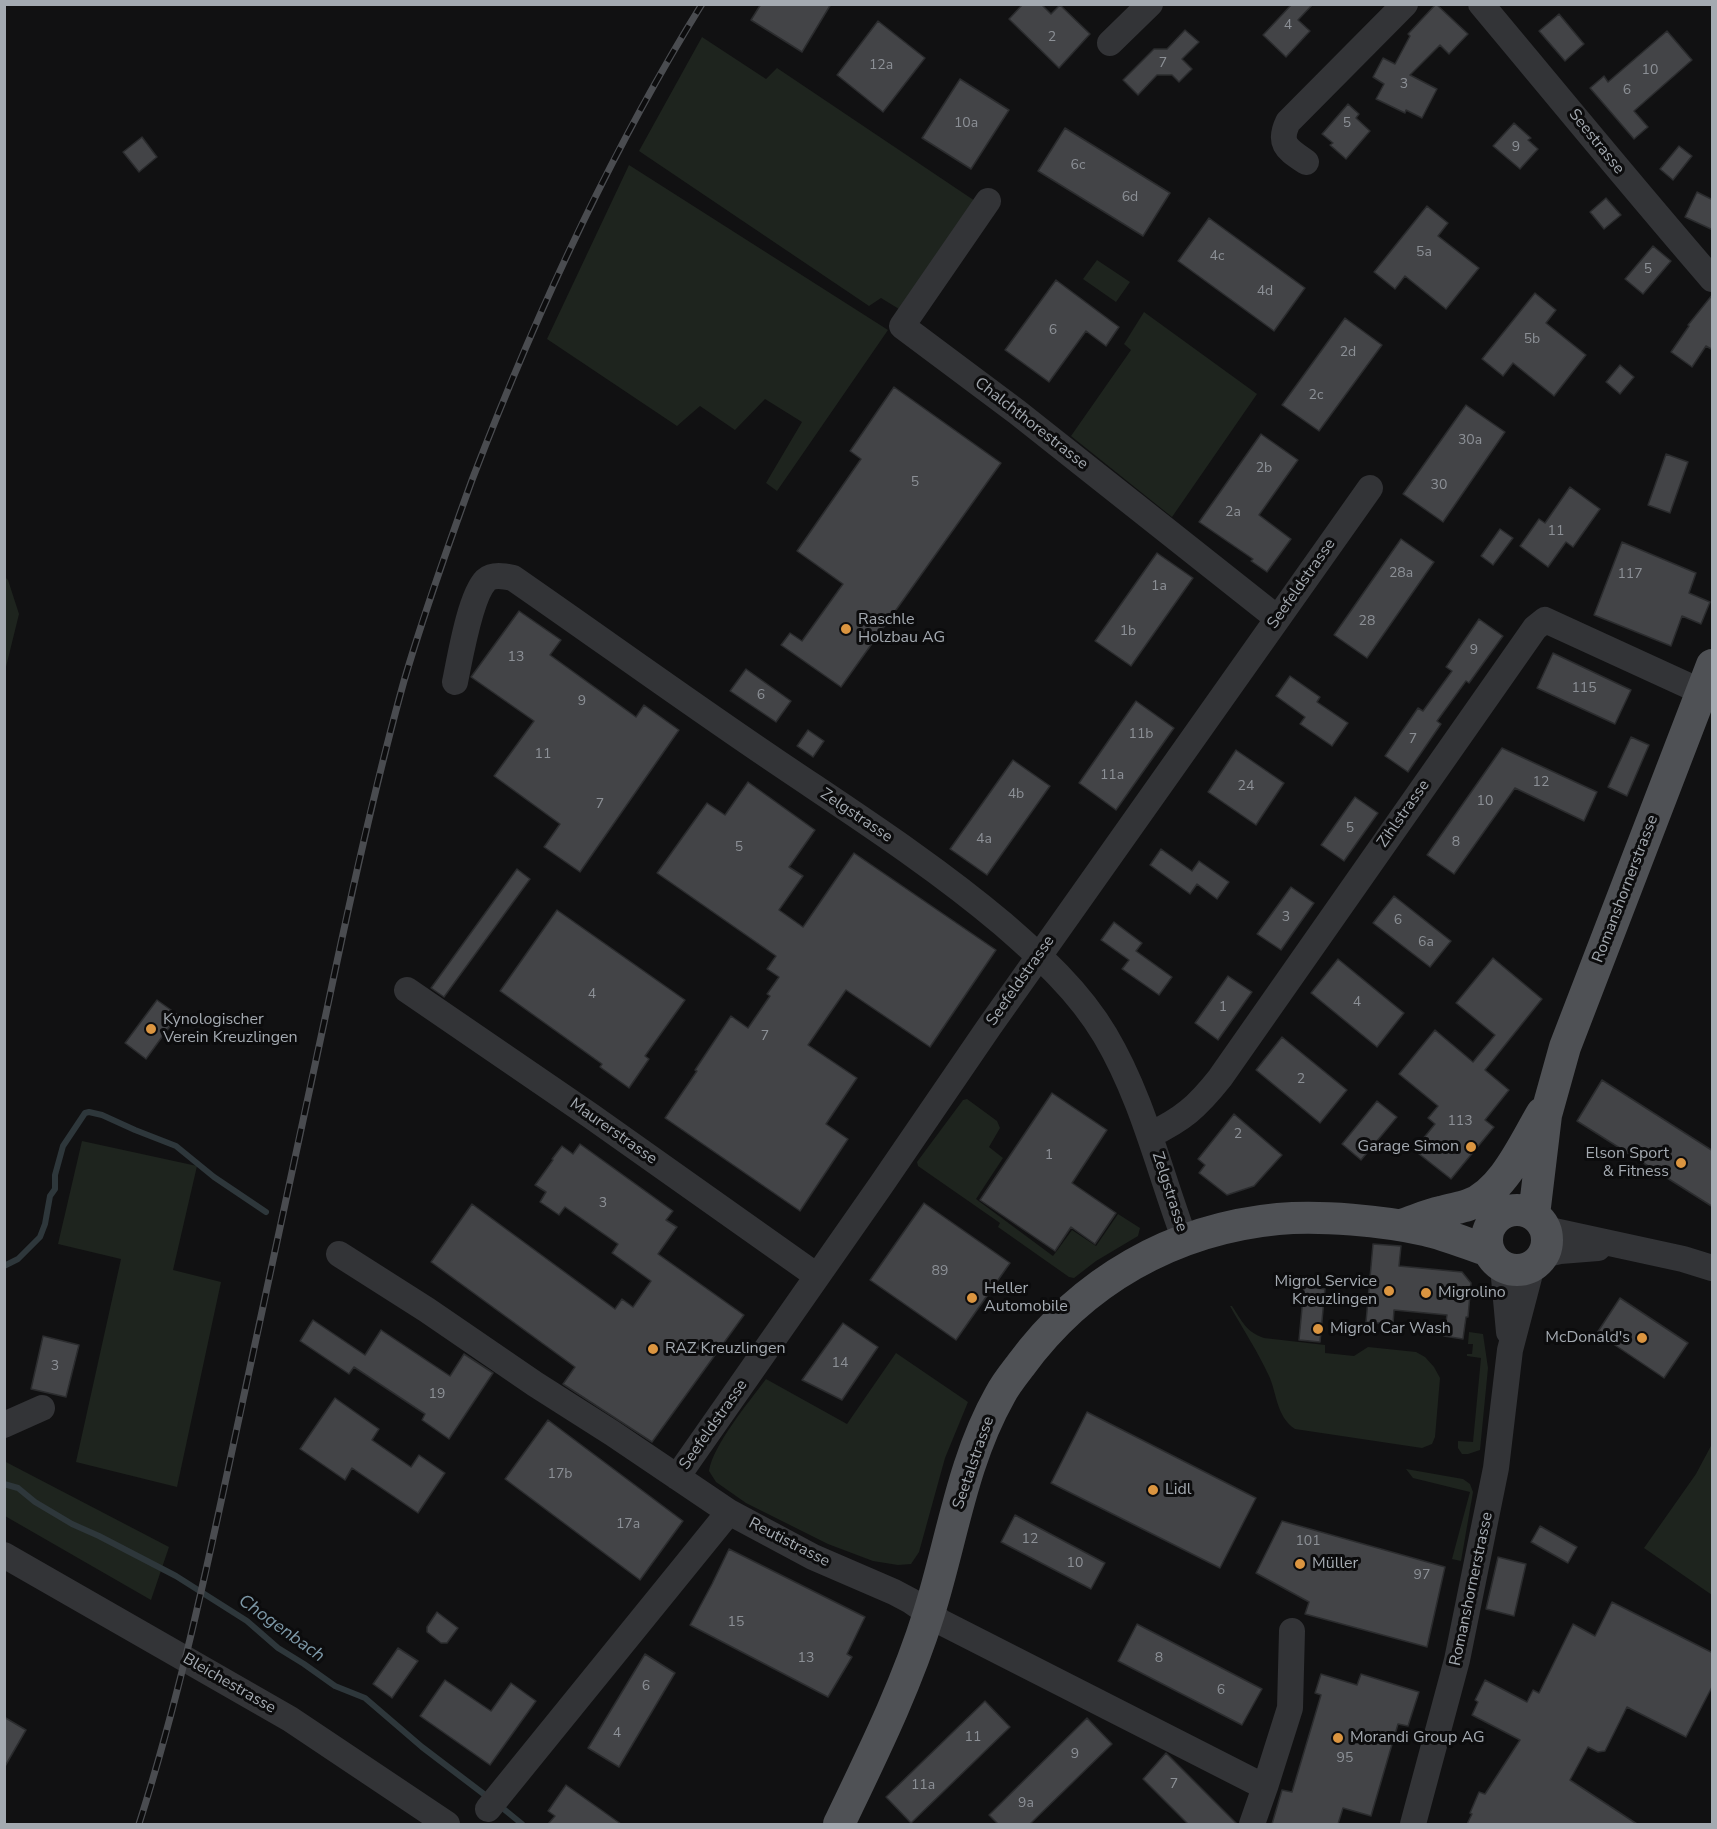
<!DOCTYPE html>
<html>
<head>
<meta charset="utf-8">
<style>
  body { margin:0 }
  #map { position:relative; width:1717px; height:1829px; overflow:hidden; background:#111112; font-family:"Nunito Sans",sans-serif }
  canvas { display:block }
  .frame { position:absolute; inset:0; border:6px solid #a4aab1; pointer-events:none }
</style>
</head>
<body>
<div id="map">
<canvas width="1717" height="1829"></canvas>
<div class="frame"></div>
</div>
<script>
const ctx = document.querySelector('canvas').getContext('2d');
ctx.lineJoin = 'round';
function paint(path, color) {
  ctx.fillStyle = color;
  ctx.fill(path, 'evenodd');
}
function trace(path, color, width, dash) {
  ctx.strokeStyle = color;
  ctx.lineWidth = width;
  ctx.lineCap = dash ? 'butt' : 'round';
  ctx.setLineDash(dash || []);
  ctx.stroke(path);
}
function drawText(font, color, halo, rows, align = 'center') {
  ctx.font = font + ' "Nunito Sans",sans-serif';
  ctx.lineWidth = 6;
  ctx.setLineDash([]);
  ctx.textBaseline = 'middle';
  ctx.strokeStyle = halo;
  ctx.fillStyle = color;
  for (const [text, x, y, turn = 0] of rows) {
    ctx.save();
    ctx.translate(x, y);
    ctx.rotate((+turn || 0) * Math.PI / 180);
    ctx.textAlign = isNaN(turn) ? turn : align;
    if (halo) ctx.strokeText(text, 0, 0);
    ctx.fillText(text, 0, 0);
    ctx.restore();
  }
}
paint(new Path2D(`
  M 702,37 L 766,79 L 777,68 L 975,201 L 899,309 L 881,298 L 869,306 L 639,151 Z
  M 629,165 L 888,330 L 777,491 L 766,483 L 802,422 L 765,399 L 735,430 L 700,406 L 677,426 L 547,339 Z
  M 1097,260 L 1130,282 L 1116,302 L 1083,279 Z
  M 1144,312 L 1257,394 L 1172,517 L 1071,436 L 1131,350 L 1124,344 Z
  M 5,577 L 8,580 L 19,614 L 5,671 Z
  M 967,1099 L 997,1121 L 1000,1128 L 989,1147 L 1003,1158 L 976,1199 L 1053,1256 L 1072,1230 L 1096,1246 L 1118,1214 L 1140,1228 L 1138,1236 L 1096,1261 L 1074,1278 L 1069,1277 L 998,1227 L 1000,1223 L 918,1166 L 917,1162 L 963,1100 Z
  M 82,1141 L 197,1166 L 173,1270 L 221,1282 L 177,1487 L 76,1462 L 121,1259 L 58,1244 Z
  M 1230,1306 L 1232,1306 C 1242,1321 1246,1332 1264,1338 L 1325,1345 L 1325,1353 L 1354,1356 L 1368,1347 L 1416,1352 L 1425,1357 L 1434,1367 L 1440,1378 L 1435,1437 L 1432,1444 L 1422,1448 L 1295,1429 C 1276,1416 1277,1393 1269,1376 C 1258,1352 1243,1329 1230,1306 Z
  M 1469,1332 L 1483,1334 L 1488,1368 L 1480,1450 L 1468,1454 L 1462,1454 L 1458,1448 L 1458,1441 L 1473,1442 L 1481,1358 L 1467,1356 L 1467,1354 L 1472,1354 L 1473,1344 L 1468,1344 Z
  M 896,1353 L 968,1402 L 945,1458 L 919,1552 L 911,1564 L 898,1565 L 873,1561 L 828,1544 L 746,1503 L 716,1482 L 709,1471 C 713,1445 749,1402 766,1379 L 847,1424 Z
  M 1712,1444 L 1712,1595 L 1644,1548 L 1696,1474 Z
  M 4,1461 L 169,1547 L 151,1600 L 5,1516 Z
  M 1406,1469 L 1463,1479 L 1470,1484 L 1473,1492 L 1461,1561 L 1452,1559 L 1470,1492 L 1413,1478 Z`), '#1e241e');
trace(new Path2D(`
  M 4,1266 L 18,1259 L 40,1237 L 45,1224 L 50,1196 L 55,1189 L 55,1175 L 63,1146 L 85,1113 L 89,1112 L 102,1115 L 135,1130 L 176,1146 L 214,1177 L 266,1212
  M 4,1484 L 18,1488 L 35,1502 L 72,1524 L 99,1536 L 176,1576 L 247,1621 L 278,1648 L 304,1664 L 335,1686 L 365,1698 L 422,1747 L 489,1798
  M 500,1806 L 522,1824`), '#2e373b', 6);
const building = new Path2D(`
  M 761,4 L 831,4 L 802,52 L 751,20 Z
  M 1023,4 L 1041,4 L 1051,14 L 1060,5 L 1090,34 L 1059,68 L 1009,19 Z
  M 1292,4 L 1313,4 L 1298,20 L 1310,31 L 1286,57 L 1263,35 Z
  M 1436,4 L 1468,34 L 1449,54 L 1440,45 L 1410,75 L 1437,89 L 1422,118 L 1406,110 L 1405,113 L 1376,99 L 1384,84 L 1373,77 L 1383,58 L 1395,64 L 1410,36 L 1408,34 Z
  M 1559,14 L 1584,44 L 1565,61 L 1539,31 Z
  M 878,21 L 925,58 L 883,112 L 837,75 Z
  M 1185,30 L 1199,42 L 1182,59 L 1192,69 L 1179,82 L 1172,75 L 1157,75 L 1138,95 L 1123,80 L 1154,49 L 1167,49 Z
  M 1667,31 L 1692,60 L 1634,111 L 1648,127 L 1634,139 L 1590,88 L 1604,76 L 1608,82 Z
  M 960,79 L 1009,110 L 971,169 L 922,138 Z
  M 1348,104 L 1359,114 L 1356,118 L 1370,131 L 1346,159 L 1330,145 L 1333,143 L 1322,134 Z
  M 1514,123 L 1531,138 L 1528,140 L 1538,149 L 1520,169 L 1493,146 Z
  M 1065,128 L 1170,193 L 1143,236 L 1038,171 Z
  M 142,137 L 157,157 L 139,172 L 123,152 Z
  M 1679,146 L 1692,156 L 1673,180 L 1660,169 Z
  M 1697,192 L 1713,200 L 1713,230 L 1685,217 Z
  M 1606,198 L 1621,215 L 1604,229 L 1590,212 Z
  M 1427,206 L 1448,223 L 1438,236 L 1479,268 L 1446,309 L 1405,276 L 1395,289 L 1374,272 Z
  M 1209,218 L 1305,288 L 1274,331 L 1178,261 Z
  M 1653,246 L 1671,261 L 1643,294 L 1625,279 Z
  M 1056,280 L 1119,327 L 1106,346 L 1086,331 L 1049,382 L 1005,350 Z
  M 1535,293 L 1556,310 L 1546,323 L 1586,355 L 1554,396 L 1513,363 L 1503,376 L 1482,359 Z
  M 1713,294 L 1713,350 L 1706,346 L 1692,367 L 1671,352 L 1689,326 L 1688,325 Z
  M 1345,318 L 1382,345 L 1319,431 L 1282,405 Z
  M 1620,365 L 1634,377 L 1620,394 L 1606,382 Z
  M 894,387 L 1001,463 L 841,687 L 781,645 L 790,633 L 802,641 L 843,584 L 797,551 L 861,459 L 850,451 Z
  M 1466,405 L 1505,432 L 1443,522 L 1403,494 Z
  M 1261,434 L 1298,460 L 1259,515 L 1291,539 L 1267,572 L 1251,561 L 1253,559 L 1199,522 Z
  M 1666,454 L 1688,462 L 1670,513 L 1648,505 Z
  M 1570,487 L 1600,509 L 1573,547 L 1566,542 L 1548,567 L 1520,546 L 1539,519 L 1545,523 Z
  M 1500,529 L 1513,538 L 1493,565 L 1481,556 Z
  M 1401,539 L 1434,562 L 1367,658 L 1334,635 Z
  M 1622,542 L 1696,573 L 1689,593 L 1710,602 L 1701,624 L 1682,616 L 1671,646 L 1594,615 Z
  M 1157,553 L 1193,578 L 1131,666 L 1095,641 Z
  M 519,611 L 561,640 L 550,655 L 636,717 L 644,705 L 679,730 L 580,872 L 544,847 L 560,824 L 494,776 L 534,721 L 471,677 Z
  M 1479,619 L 1503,636 L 1469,683 L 1466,681 L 1437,721 L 1441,724 L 1408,772 L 1385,756 L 1418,708 L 1423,711 L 1452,671 L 1446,667 Z
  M 1553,653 L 1631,690 L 1615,724 L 1537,688 Z
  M 746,669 L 791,701 L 776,722 L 730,691 Z
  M 1290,676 L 1320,697 L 1317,702 L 1348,723 L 1332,746 L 1300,724 L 1305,717 L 1276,696 Z
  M 1136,701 L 1174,728 L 1116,810 L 1079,783 Z
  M 808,730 L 824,741 L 813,757 L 797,746 Z
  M 1631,737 L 1649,745 L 1627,796 L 1608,787 Z
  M 1502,748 L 1597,792 L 1584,821 L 1515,788 L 1454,874 L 1427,855 Z
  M 1236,750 L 1284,783 L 1256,825 L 1208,792 Z
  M 1013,760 L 1050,786 L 987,875 L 950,849 Z
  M 748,782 L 815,830 L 789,867 L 803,876 L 779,910 L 803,927 L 854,853 L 996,950 L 930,1047 L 846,990 L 808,1045 L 857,1078 L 826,1124 L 848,1139 L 800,1211 L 665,1118 L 697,1071 L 695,1070 L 731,1016 L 748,1028 L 770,996 L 767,994 L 779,977 L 767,969 L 776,956 L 657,873 L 707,803 L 725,815 Z
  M 1355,797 L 1378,813 L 1344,861 L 1321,845 Z
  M 1161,849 L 1192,871 L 1199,861 L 1229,882 L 1217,899 L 1197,884 L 1190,894 L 1150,865 Z
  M 517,869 L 530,879 L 444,997 L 431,988 Z
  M 1291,887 L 1314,903 L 1281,950 L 1257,934 Z
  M 1394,896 L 1451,941 L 1430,967 L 1373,923 Z
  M 557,910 L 685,1000 L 645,1056 L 649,1059 L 629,1088 L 600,1067 L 602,1064 L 500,991 Z
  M 1114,922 L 1142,943 L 1136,951 L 1172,977 L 1159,995 L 1122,969 L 1129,960 L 1101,940 Z
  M 1493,958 L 1542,999 L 1485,1070 L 1509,1090 L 1485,1120 L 1494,1127 L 1451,1179 L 1414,1150 L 1435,1124 L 1428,1118 L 1438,1106 L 1399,1074 L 1435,1030 L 1473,1062 L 1495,1035 L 1456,1003 Z
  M 1338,959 L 1404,1013 L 1377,1047 L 1311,993 Z
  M 1228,976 L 1252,992 L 1218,1040 L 1195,1023 Z
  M 157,1000 L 178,1015 L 146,1059 L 125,1043 Z
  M 1282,1037 L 1347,1090 L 1320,1123 L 1256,1070 Z
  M 1602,1080 L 1713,1151 L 1713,1207 L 1577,1121 Z
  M 1052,1093 L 1107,1130 L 1072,1183 L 1116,1213 L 1095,1244 L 1071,1227 L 1055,1251 L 980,1200 Z
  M 1377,1101 L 1397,1117 L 1361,1160 L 1342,1144 Z
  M 1234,1114 L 1282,1155 L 1254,1186 L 1227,1195 L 1199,1173 L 1205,1165 L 1198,1159 Z
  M 580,1144 L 673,1211 L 666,1220 L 677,1227 L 658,1254 L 744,1315 L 652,1442 L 563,1384 L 575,1367 L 431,1262 L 472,1204 L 615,1309 L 622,1299 L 633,1307 L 651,1281 L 612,1253 L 618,1244 L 565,1207 L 559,1215 L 540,1202 L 546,1192 L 535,1185 L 553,1160 L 552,1159 L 562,1146 L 573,1154 Z
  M 924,1203 L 1010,1263 L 956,1340 L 870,1280 Z
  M 1373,1244 L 1401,1246 L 1399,1266 L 1462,1272 L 1471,1283 L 1468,1317 L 1466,1317 L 1463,1339 L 1444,1336 L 1447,1315 L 1394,1310 L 1393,1324 L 1366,1322 Z
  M 1304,1287 L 1325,1289 L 1320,1342 L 1299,1340 Z
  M 1620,1298 L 1688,1343 L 1664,1378 L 1597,1333 Z
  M 313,1320 L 365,1355 L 381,1330 L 450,1376 L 464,1354 L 493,1373 L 449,1439 L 422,1420 L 425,1414 L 354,1367 L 349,1374 L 300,1341 Z
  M 843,1323 L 878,1347 L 842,1400 L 802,1380 Z
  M 43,1336 L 79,1345 L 66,1397 L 31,1389 Z
  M 335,1398 L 379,1429 L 372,1440 L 411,1467 L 419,1455 L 445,1473 L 418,1513 L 352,1468 L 345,1480 L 300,1449 Z
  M 1087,1412 L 1256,1498 L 1220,1568 L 1051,1483 Z
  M 548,1420 L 683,1521 L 640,1580 L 505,1479 Z
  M 1015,1515 L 1105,1563 L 1091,1589 L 1001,1542 Z
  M 1282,1521 L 1445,1567 L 1427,1647 L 1305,1614 L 1309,1602 L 1256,1573 Z
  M 1540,1526 L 1577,1547 L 1568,1563 L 1531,1542 Z
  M 729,1549 L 865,1617 L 847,1654 L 852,1657 L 828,1697 L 690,1625 L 712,1584 Z
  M 1498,1557 L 1526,1564 L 1514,1616 L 1486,1609 Z
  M 1612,1602 L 1713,1653 L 1713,1685 L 1686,1737 L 1627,1707 L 1605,1751 L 1598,1752 L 1588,1747 L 1570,1780 L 1637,1824 L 1467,1824 L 1472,1814 L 1470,1813 L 1479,1792 L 1485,1794 L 1520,1740 L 1472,1715 L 1478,1702 L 1475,1700 L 1485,1680 L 1527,1702 L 1533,1690 L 1539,1693 L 1573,1624 L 1595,1636 Z
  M 437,1612 L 458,1628 L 447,1643 L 441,1643 L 427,1632 L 427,1627 Z
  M 1137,1624 L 1262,1689 L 1242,1725 L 1118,1661 Z
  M 398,1648 L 418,1661 L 392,1698 L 373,1684 Z
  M 645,1654 L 675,1673 L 619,1767 L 588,1748 Z
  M 1321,1674 L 1357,1685 L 1361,1674 L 1419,1692 L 1408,1726 L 1398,1724 L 1371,1816 L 1343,1808 L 1338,1824 L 1272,1824 L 1282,1790 L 1292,1792 L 1321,1695 L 1315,1693 Z
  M 445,1680 L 491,1711 L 511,1683 L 536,1701 L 490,1765 L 420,1716 Z
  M 985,1701 L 1010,1727 L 911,1823 L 886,1797 Z
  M 4,1717 L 26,1730 L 4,1768 Z
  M 1087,1718 L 1112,1744 L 1030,1824 L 998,1824 L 989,1815 Z
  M 1166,1753 L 1237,1824 L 1188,1824 L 1143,1779 Z
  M 566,1785 L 621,1824 L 548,1824 L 555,1816 L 548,1811 Z`);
paint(building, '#434447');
trace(building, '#2b2c2e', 1.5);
trace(new Path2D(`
  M 1481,4 C 1558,96 1634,189 1712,279
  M 1110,43 L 1150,4
  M 1306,162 C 1289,150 1277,145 1288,122 L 1405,4
  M 988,201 L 902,326 L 1017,412 L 1277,618
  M 455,682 C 460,658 470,596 486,580 C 493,574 504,576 513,578 C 601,639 688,702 777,762 C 854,814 932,864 1003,924 C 1042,958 1078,990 1105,1035 C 1143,1099 1159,1171 1185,1240
  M 407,990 L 591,1116 L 817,1276
  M 1150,1135 C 1183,1119 1197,1107 1220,1078 L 1535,628 L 1545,620 L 1702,692
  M 1545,1229 L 1683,1259 L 1712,1268
  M 339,1254 L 427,1310 L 535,1384 L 612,1433 L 729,1512 L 813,1557 L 894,1592 L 911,1601 L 941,1622 L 1265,1787 L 1252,1824
  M 1542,1255 L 1560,1251 L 1598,1248
  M 1503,1267 L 1509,1332
  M 4,1425 L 42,1408
  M 677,1477 L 881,1185 L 989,1027 L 1370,488
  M 4,1555 L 290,1719 L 447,1824
  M 1265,1787 L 1290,1708 L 1292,1631
  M 488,1809 L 729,1512
  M 1413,1824 L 1457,1660 L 1496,1468 L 1510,1350 L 1532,1266`), '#333437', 26);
trace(new Path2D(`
  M1487 1240a30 30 0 1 1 60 0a30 30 0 1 1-60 0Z
  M 1534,1215 L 1546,1115 L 1565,1047 L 1712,665
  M 1401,1225 C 1414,1221 1427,1215 1441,1212 C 1450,1209 1459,1208 1468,1205 C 1503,1193 1524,1143 1542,1113
  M 839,1824 C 872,1755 906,1687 929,1613 C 952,1540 962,1462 1000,1395 C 1005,1385 1013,1375 1020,1366 C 1082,1281 1173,1229 1278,1219 C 1321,1215 1383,1221 1425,1230 C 1447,1235 1468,1244 1489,1251`), '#4f5155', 32);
const rail = new Path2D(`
  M 139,1824 C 178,1702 205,1577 232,1451 C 264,1304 295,1156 327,1009 C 350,899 374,789 404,681 C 424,613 448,546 472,480 C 535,316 609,154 702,4`);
trace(rail, '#4a4c50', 7);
trace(rail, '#0c0c0d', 4.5, [14]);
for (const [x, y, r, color] of [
  [846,629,6,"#db9540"],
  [151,1029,6,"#db9540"],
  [1471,1147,6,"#db9540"],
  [1681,1163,6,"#db9540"],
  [1389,1291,6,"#db9540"],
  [1426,1293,6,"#db9540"],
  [972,1298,6,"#db9540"],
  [1318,1329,6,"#db9540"],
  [1642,1338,6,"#db9540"],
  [653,1349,6,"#db9540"],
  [1153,1490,6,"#db9540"],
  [1300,1564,6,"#db9540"],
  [1338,1738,6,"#db9540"]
]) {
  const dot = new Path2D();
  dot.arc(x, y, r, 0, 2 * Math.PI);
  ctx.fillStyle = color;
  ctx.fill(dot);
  trace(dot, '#0c0c0d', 2);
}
drawText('14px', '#8c9096', null, [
  ["4",1288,26],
  ["2",1052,38],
  ["7",1163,64],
  ["12a",881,66],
  ["10",1650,71],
  ["3",1404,85],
  ["6",1627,91],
  ["10a",966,124],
  ["5",1347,124],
  ["9",1516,148],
  ["6c",1078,166],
  ["6d",1130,198],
  ["5a",1424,253],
  ["4c",1217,257],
  ["5",1648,270],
  ["4d",1265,292],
  ["6",1053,331],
  ["5b",1532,340],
  ["2d",1348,353],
  ["2c",1316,396],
  ["30a",1470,441],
  ["2b",1264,469],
  ["5",915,483],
  ["30",1439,486],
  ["2a",1233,513],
  ["11",1556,532],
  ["28a",1401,574],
  ["117",1630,575],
  ["1a",1159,587],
  ["28",1367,622],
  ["1b",1128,632],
  ["9",1474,651],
  ["13",516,658],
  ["115",1584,689],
  ["6",761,696],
  ["9",582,702],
  ["11b",1141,735],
  ["7",1413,740],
  ["11",543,755],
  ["11a",1112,776],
  ["12",1541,783],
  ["24",1246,787],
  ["4b",1016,795],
  ["10",1485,802],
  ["7",600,805],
  ["5",1350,829],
  ["4a",984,840],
  ["8",1456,843],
  ["5",739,848],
  ["3",1286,918],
  ["6",1398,921],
  ["6a",1426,943],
  ["4",592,995],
  ["4",1357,1003],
  ["1",1223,1008],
  ["7",765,1037],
  ["2",1301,1080],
  ["113",1460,1122],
  ["2",1238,1135],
  ["1",1049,1156],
  ["3",603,1204],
  ["89",940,1272],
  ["14",840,1364],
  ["3",55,1367],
  ["19",437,1395],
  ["17b",560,1475],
  ["17a",628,1525],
  ["12",1030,1540],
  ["101",1308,1542],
  ["10",1075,1564],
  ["97",1422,1576],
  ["15",736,1623],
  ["13",806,1659],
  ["8",1159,1659],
  ["6",646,1687],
  ["6",1221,1691],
  ["4",617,1734],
  ["11",973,1738],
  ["9",1075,1755],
  ["95",1345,1759],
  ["7",1174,1785],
  ["11a",923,1786],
  ["9a",1026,1804]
]);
drawText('16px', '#a4aab1', '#0c0c0d', [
  ["Seestrasse",1596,142,51],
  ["Chalchthorestrasse",1031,424,38],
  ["Seefeldstrasse",1302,584,-55],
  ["Zihlstrasse",1404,814,-55],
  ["Zelgstrasse",856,816,34],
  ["Romanshornerstrasse",1626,889,-69],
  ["Seefeldstrasse",1021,981,-55],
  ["Maurerstrasse",613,1132,35],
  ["Zelgstrasse",1169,1192,72],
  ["Seefeldstrasse",714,1425,-55],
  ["Seetalstrasse",974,1463,-71],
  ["Reutistrasse",789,1543,27],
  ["Romanshornerstrasse",1472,1589,-78],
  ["Bleichestrasse",229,1684,30]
]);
drawText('16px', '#a4aab1', '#0c0c0d', [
  ["Raschle",858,620],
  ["Holzbau AG",858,638],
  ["Kynologischer",163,1020],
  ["Verein Kreuzlingen",163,1038],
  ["Garage Simon",1459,1147,"right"],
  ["Elson Sport",1669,1154,"right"],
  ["& Fitness",1669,1172,"right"],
  ["Migrol Service",1377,1282,"right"],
  ["Kreuzlingen",1377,1300,"right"],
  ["Heller",984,1289],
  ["Automobile",984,1307],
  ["Migrolino",1438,1293],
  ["Migrol Car Wash",1330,1329],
  ["McDonald's",1630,1338,"right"],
  ["RAZ Kreuzlingen",665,1349],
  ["Lidl",1165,1490],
  ["Müller",1312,1564],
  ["Morandi Group AG",1350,1738]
], 'left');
drawText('italic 18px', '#7e9aa9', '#0c0c0d', [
  ["Chogenbach",281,1629,36]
]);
</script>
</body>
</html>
